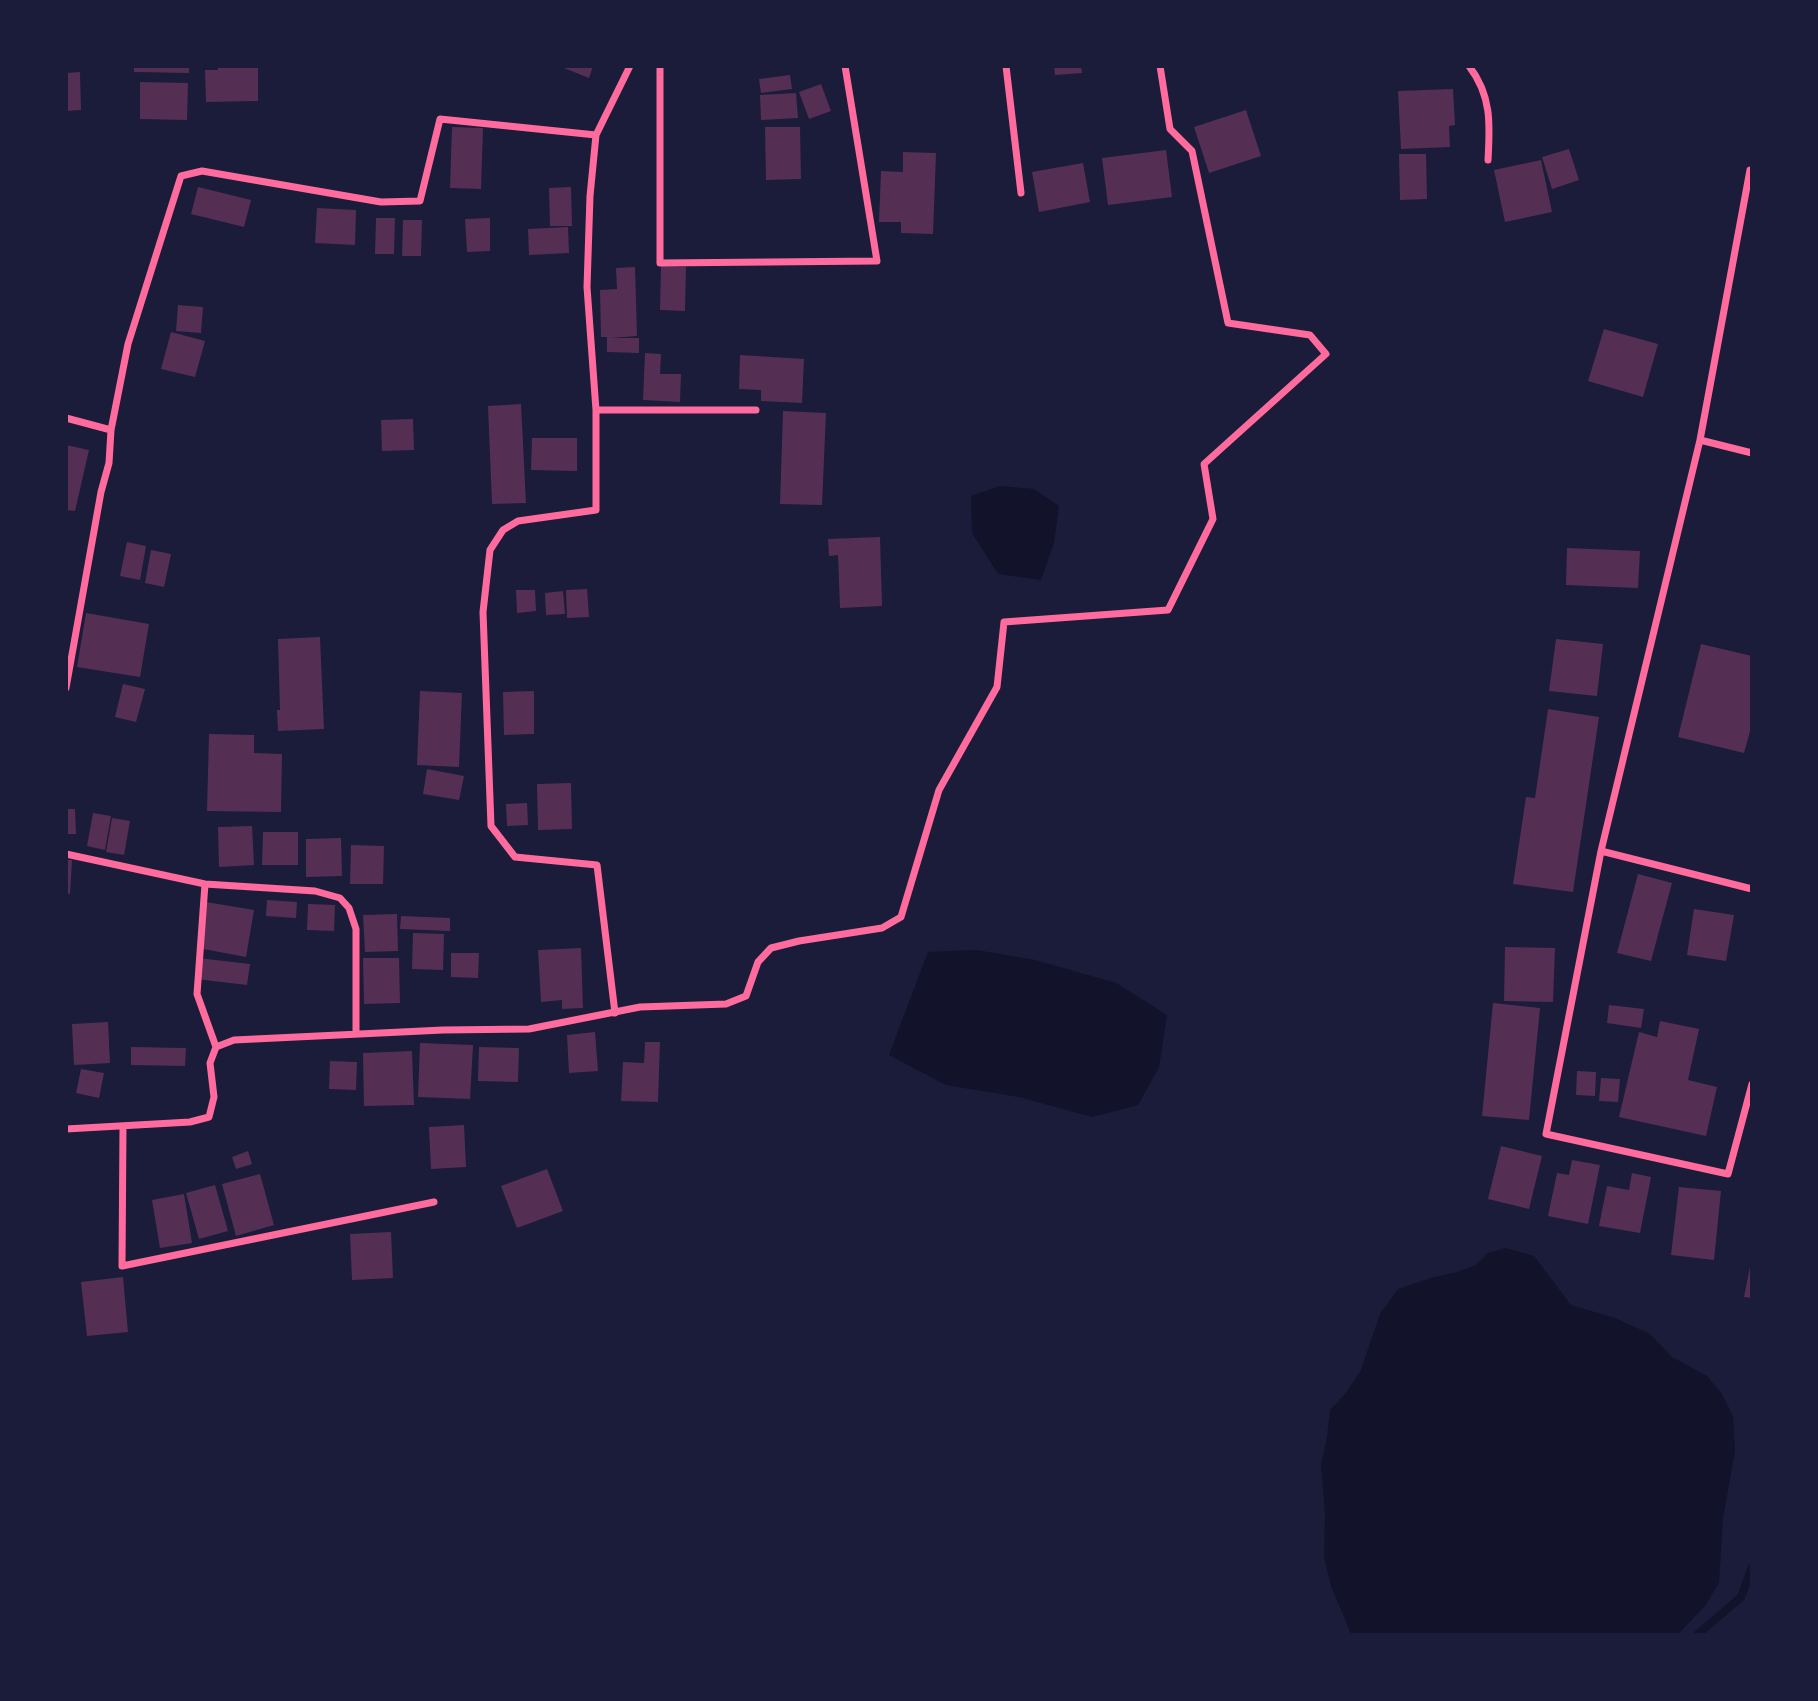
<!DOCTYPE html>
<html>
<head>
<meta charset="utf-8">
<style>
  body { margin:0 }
  #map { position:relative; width:1818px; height:1701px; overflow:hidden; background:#1b1b3a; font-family:Figtree,sans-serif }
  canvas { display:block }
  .frame { position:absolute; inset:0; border:68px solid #1b1b3a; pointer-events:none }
</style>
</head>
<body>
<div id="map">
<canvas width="1818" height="1701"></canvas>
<div class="frame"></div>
</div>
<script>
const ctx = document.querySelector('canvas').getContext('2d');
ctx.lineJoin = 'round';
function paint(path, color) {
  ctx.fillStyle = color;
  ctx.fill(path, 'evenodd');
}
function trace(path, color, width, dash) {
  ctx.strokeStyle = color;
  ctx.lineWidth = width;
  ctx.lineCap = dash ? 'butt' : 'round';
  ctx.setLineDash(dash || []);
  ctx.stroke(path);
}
paint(new Path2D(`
  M 1000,486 L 1034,489 L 1059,506 L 1054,543 L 1041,580 L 998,574 L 972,533 L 971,496 Z
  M 976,950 L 1035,960 L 1116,983 L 1167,1015 L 1159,1067 L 1138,1105 L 1092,1117 L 1019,1097 L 946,1085 L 889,1055 L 928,952 Z
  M 1506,1248 L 1534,1256 L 1571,1305 L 1615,1318 L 1650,1334 L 1672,1357 L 1707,1376 L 1722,1394 L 1733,1416 L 1735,1451 L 1723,1518 L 1719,1583 L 1705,1606 L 1678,1634 L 1351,1634 L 1331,1586 L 1324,1557 L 1325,1514 L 1321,1465 L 1327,1437 L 1330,1410 L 1345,1394 L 1361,1370 L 1380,1314 L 1398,1289 L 1434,1277 L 1454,1273 L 1476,1265 L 1488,1253 Z`), '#12122b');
trace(new Path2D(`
  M 1698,1634 L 1741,1597 L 1752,1567`), '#12122b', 8);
paint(new Path2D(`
  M 134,66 L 189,66 L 189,73 L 134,72 Z
  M 218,66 L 258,66 L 258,101 L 206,102 L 205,70 L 218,70 Z
  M 559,66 L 593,66 L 589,78 Z
  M 1054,66 L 1081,66 L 1082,73 L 1055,75 Z
  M 80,72 L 81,110 L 66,111 L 66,73 Z
  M 790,75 L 792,89 L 761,93 L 759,79 Z
  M 140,82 L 188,83 L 187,120 L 140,119 Z
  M 821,84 L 831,111 L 809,119 L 799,92 Z
  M 1453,89 L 1455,125 L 1449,126 L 1450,147 L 1401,149 L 1398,91 Z
  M 796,93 L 798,118 L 761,120 L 760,95 Z
  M 1246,110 L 1261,156 L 1209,173 L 1194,127 Z
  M 452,127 L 483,128 L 481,189 L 450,188 Z
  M 765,127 L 800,127 L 801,179 L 766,180 Z
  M 1569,149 L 1579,180 L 1552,189 L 1542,157 Z
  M 1166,150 L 1172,197 L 1108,205 L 1102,158 Z
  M 903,152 L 936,153 L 933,234 L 901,233 L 901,222 L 879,222 L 881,171 L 903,172 Z
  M 1399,154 L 1426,154 L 1427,199 L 1400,200 Z
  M 1541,160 L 1552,212 L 1505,222 L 1494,170 Z
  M 1083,163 L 1090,202 L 1039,212 L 1032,172 Z
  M 198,187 L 251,200 L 244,227 L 191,214 Z
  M 571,187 L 572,226 L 550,226 L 549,188 Z
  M 317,208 L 356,210 L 355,245 L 315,243 Z
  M 376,218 L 395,218 L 394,254 L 375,254 Z
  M 490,218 L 490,251 L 467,252 L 465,219 Z
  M 403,220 L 422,220 L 421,256 L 402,256 Z
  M 568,227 L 569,253 L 529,255 L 528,229 Z
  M 661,266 L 686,267 L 685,311 L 660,310 Z
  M 635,267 L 637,336 L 611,338 L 639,338 L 639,353 L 607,352 L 607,337 L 601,337 L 600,290 L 617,289 L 616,268 Z
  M 178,305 L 203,307 L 201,333 L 176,331 Z
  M 1604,329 L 1658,344 L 1643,397 L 1588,381 Z
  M 171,332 L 205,341 L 195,377 L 161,369 Z
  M 645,353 L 661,354 L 660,374 L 681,374 L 680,402 L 643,400 Z
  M 740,355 L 804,359 L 802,403 L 761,401 L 761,390 L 739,389 Z
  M 521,404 L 526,503 L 492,504 L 488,406 Z
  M 783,411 L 826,413 L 822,505 L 780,504 Z
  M 413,419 L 414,450 L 382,451 L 381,420 Z
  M 532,438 L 577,438 L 577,471 L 531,470 Z
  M 66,445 L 89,450 L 75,511 L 66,510 Z
  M 880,537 L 882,606 L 840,608 L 838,555 L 829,556 L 828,539 Z
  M 127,542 L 146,546 L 140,580 L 120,576 Z
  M 1567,548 L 1640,551 L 1638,588 L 1566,585 Z
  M 151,550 L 171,554 L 164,587 L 145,583 Z
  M 587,589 L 589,617 L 567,618 L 566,590 Z
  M 516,590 L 535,590 L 536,611 L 517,613 Z
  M 563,591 L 565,614 L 546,615 L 545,593 Z
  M 86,613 L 149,624 L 140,677 L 77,667 Z
  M 320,637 L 324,729 L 278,731 L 277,710 L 280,710 L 278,639 Z
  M 1556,639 L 1603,644 L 1597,696 L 1549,691 Z
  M 1701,644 L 1752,656 L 1752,724 L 1744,753 L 1678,737 Z
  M 123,684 L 145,689 L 136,722 L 115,717 Z
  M 420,691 L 462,693 L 459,767 L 417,765 Z
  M 534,691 L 534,734 L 504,735 L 503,692 Z
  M 1548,709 L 1599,717 L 1573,892 L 1513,884 L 1526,797 L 1535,798 Z
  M 209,734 L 254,735 L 254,753 L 282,754 L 281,812 L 207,811 Z
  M 427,769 L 464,776 L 459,800 L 423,794 Z
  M 571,783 L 572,829 L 538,830 L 537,784 Z
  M 527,803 L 528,825 L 507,826 L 506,804 Z
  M 66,809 L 75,809 L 76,834 L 66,834 Z
  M 93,813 L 111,816 L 105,850 L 87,846 Z
  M 112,818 L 130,821 L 124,855 L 106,852 Z
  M 252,826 L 254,865 L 219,867 L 218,827 Z
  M 263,832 L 298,832 L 298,865 L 262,865 Z
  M 341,838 L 342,876 L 306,877 L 306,839 Z
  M 351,845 L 384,846 L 383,884 L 350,884 Z
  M 66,860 L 72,860 L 70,894 L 66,893 Z
  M 1638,874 L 1672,883 L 1651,961 L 1617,953 Z
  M 267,900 L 297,902 L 296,918 L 266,916 Z
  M 206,902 L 254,910 L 246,957 L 198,948 Z
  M 308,904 L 335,905 L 334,931 L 307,930 Z
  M 1694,909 L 1734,915 L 1726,961 L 1687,955 Z
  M 397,914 L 398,951 L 365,952 L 363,915 Z
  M 401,916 L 450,918 L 450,931 L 400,929 Z
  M 413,933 L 444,934 L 443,970 L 412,969 Z
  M 1505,947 L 1555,948 L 1553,1002 L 1504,1001 Z
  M 581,948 L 583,1008 L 562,1009 L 562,1000 L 541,1002 L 538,950 Z
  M 451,953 L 479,953 L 478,978 L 451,977 Z
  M 198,958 L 250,964 L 247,985 L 196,979 Z
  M 363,958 L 399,958 L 400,1003 L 364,1004 Z
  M 1493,1003 L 1540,1008 L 1529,1120 L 1482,1116 Z
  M 1609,1005 L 1644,1009 L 1641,1028 L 1607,1023 Z
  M 1660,1021 L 1699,1029 L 1688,1080 L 1717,1087 L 1706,1136 L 1619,1117 L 1639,1032 L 1657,1037 Z
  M 108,1022 L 110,1063 L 74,1065 L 72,1024 Z
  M 595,1032 L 598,1071 L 569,1073 L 567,1035 Z
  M 645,1042 L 660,1042 L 658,1102 L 621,1101 L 623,1062 L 644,1063 Z
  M 420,1043 L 473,1045 L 470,1099 L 418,1097 Z
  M 131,1047 L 186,1048 L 185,1066 L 131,1065 Z
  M 479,1047 L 519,1048 L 518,1082 L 478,1081 Z
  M 412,1051 L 414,1105 L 364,1106 L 363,1053 Z
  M 330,1061 L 357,1062 L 356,1090 L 329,1089 Z
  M 81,1069 L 104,1073 L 99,1098 L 76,1093 Z
  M 1577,1071 L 1596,1072 L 1595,1096 L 1576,1095 Z
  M 1601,1078 L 1620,1079 L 1618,1102 L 1599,1101 Z
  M 464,1125 L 466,1167 L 431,1169 L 429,1127 Z
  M 1501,1146 L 1542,1156 L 1529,1209 L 1488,1199 Z
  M 248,1151 L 252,1164 L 236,1169 L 232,1157 Z
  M 1572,1160 L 1600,1165 L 1588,1224 L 1548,1216 L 1557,1173 L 1569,1175 Z
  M 547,1169 L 563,1211 L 517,1228 L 501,1186 Z
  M 1632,1173 L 1651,1177 L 1640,1233 L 1599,1226 L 1607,1186 L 1629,1190 Z
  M 260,1174 L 274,1225 L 236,1236 L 222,1184 Z
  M 215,1185 L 228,1231 L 199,1239 L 186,1193 Z
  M 1679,1187 L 1721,1191 L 1714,1260 L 1671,1255 Z
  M 184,1194 L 192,1243 L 160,1248 L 152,1200 Z
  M 391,1232 L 393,1278 L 352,1280 L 350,1234 Z
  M 1750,1267 L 1752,1267 L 1752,1298 L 1744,1297 Z
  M 123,1277 L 128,1332 L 87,1336 L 81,1282 Z`), '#542f53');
trace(new Path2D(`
  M 660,66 L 660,263 L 877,261 L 845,66
  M 1006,66 L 1021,193
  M 1469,66 C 1492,96 1490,125 1488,160
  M 596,410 L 756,410
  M 66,418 L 111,430 L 109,463 L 101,492 L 66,688
  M 111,430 L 128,344 L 181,176 L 202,171 L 381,202 L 420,201 L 440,119 L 596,135
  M 1700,440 L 1750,170 L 1752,170
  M 1752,453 L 1700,440 L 1601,851 L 1546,1134 L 1728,1174 L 1752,1084
  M 1601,851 L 1752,889
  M 66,854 L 205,884 L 315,891 L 340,898 L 349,908 L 356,929 L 356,1034
  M 205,884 L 197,994 L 216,1047
  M 615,1013 L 597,865 L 515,857 L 491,826 L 483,612 L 490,550 L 503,530 L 518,521 L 596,510 L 596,410 L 587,287 L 590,196 L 596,135 L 630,66
  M 123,1126 L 122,1266 L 434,1202
  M 66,1129 L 190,1122 L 209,1117 L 214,1097 L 210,1063 L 216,1047 L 234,1040 L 443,1030 L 529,1029 L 640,1007 L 726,1004 L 746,996 L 758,962 L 771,948 L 799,941 L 882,928 L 901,917 L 939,790 L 997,687 L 1004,622 L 1168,610 L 1213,519 L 1204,464 L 1326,354 L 1310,335 L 1228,323 L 1192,151 L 1170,129 L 1160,66`), '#ff6b9d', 7);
</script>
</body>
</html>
